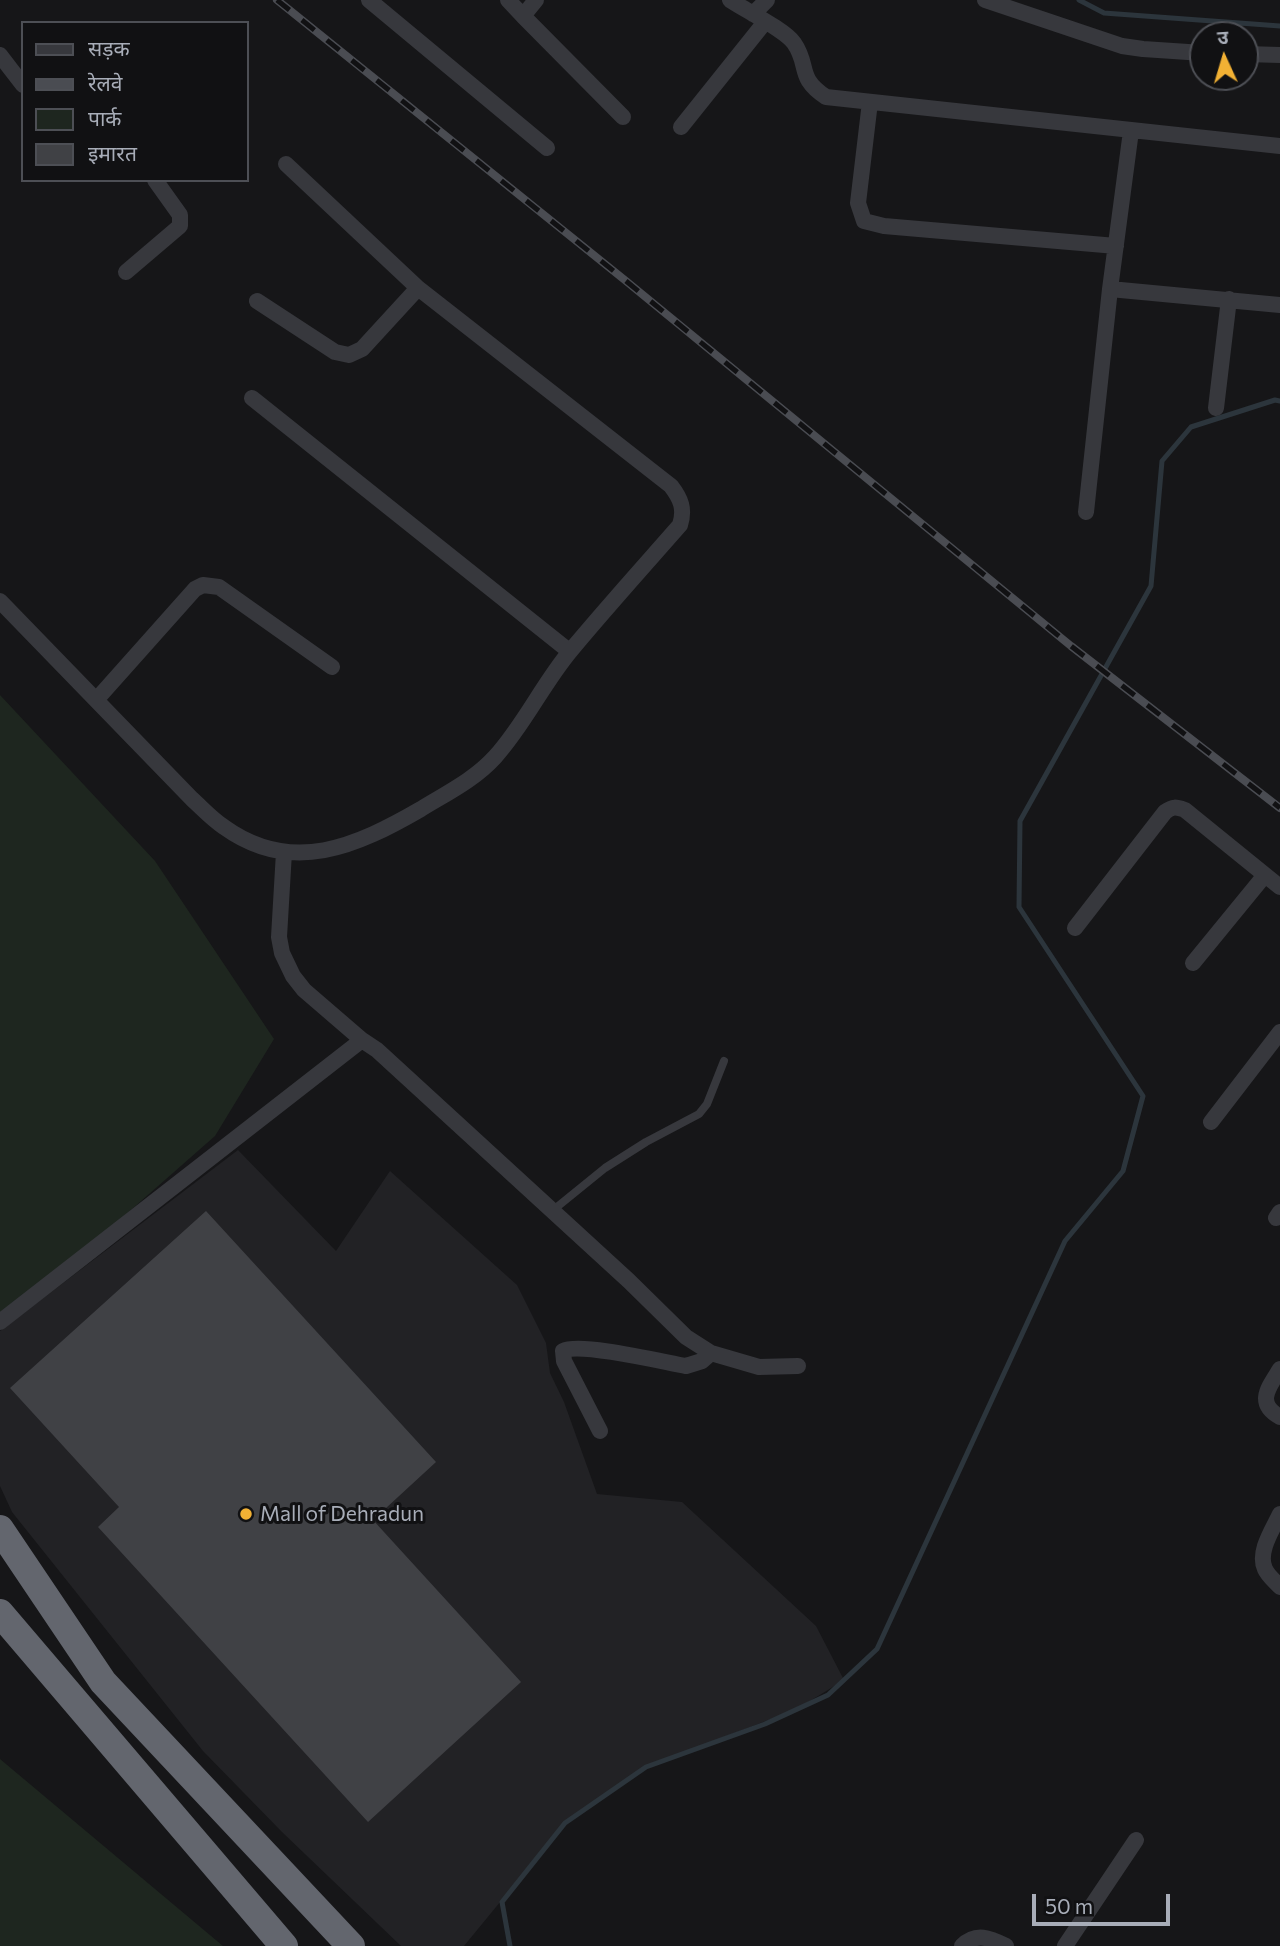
<!DOCTYPE html>
<html>
<head>
<meta charset="utf-8">
<style>
  body { margin:0 }
  #map { position:relative; width:1280px; height:1946px; overflow:hidden; background:#161618; font-family:Commissioner,"Noto Sans Devanagari",sans-serif }
  canvas { display:block }
  .legend { position:absolute; left:21px; top:21px; width:228px; height:161px; box-sizing:border-box; background:#111113; border:2px solid #4d4f55; margin:0; padding:9px 12px; list-style:none; font-size:21px; color:#a8adb8 }
  .legend li { display:flex; align-items:center; gap:14px; height:35px }
  .legend b { width:35px; border:2px solid #4d4f55 }
  .north { position:absolute; left:1189px; top:21px; width:70px; height:70px; box-sizing:border-box; background:#111113; border:2px solid #4d4f55; border-radius:50%; rotate:356deg; font-size:19px; font-weight:700; line-height:28px; text-align:center; color:#a8adb8 }
  .north::after { content:''; display:block; margin:auto; width:24px; height:32px; background:#f2b134; clip-path:polygon(50% 0,100% 100%,50% 72%,0 100%) }
  .scale { position:absolute; left:1032px; top:1894px; width:138px; height:32px; box-sizing:border-box; border:4px solid #a8adb8; border-top:0; padding-left:9px; font-size:21px; line-height:24px; white-space:nowrap; color:#a8adb8; -webkit-text-stroke:5px #111113; paint-order:stroke }
</style>
</head>
<body>
<div id="map">
<canvas width="1280" height="1946"></canvas>
<ul class="legend">
<li><b style="height:9px;background:#37383d"></b>सड़क</li>
<li><b style="height:9px;background:#4a4c52"></b>रेलवे</li>
<li><b style="height:19px;background:#1e261f"></b>पार्क</li>
<li><b style="height:19px;background:#404145"></b>इमारत</li>
</ul>
<div class="north">उ</div>
<div class="scale">50 m</div>
</div>
<script>
const ctx = document.querySelector('canvas').getContext('2d');
ctx.lineJoin = 'round';
function paint(path, color) {
  ctx.fillStyle = color;
  ctx.fill(path, 'evenodd');
}
function trace(path, color, width, dash) {
  ctx.strokeStyle = color;
  ctx.lineWidth = width;
  ctx.lineCap = dash ? 'butt' : 'round';
  ctx.setLineDash(dash || []);
  ctx.stroke(path);
}
function drawText(font, color, halo, rows, align = 'center') {
  ctx.font = font + ' Commissioner,sans-serif';
  ctx.lineWidth = 6;
  ctx.setLineDash([]);
  ctx.textBaseline = 'middle';
  ctx.strokeStyle = halo;
  ctx.fillStyle = color;
  for (const [text, x, y, turn = 0] of rows) {
    ctx.save();
    ctx.translate(x, y);
    ctx.rotate((+turn || 0) * Math.PI / 180);
    ctx.textAlign = isNaN(turn) ? turn : align;
    if (halo) ctx.strokeText(text, 0, 0);
    ctx.fillText(text, 0, 0);
    ctx.restore();
  }
}
paint(new Path2D(`
  M 238,1150 L 336,1251 L 390,1171 L 517,1285 L 546,1343 L 550,1373 L 564,1402 L 597,1494 L 682,1502 L 816,1626 L 844,1680 L 797,1709 L 646,1767 L 565,1823 L 464,1946 L 401,1946 L 282,1832 L 203,1751 L 12,1512 L 0,1486 L 0,1331 Z`), '#222225');
paint(new Path2D(`
  M 0,695 L 155,861 L 274,1039 L 215,1136 L 0,1325 Z
  M 0,1759 L 223,1946 L 0,1946 Z`), '#1e261f');
trace(new Path2D(`
  M 1079,0 L 1104,13 L 1280,26
  M 510,1946 L 502,1902 L 565,1823 L 646,1767 L 765,1724 L 828,1695 L 877,1649 L 1065,1241 L 1123,1171 L 1143,1096 L 1019,907 L 1020,821 L 1151,586 L 1162,461 L 1191,427 L 1275,400 L 1280,401`), '#2c353c', 5);
paint(new Path2D(`
  M 206,1211 L 436,1462 L 373,1520 L 521,1682 L 368,1822 L 98,1527 L 119,1507 L 10,1388 Z`), '#404145');
trace(new Path2D(`
  M 552,1211 L 605,1168 L 646,1142 L 699,1114 L 707,1104 L 724,1061`), '#37383d', 8);
trace(new Path2D(`
  M 369,0 L 547,148
  M 508,0 L 523,16
  M 536,0 L 523,16 L 623,117
  M 730,0 C 745,10 785,30 794,43 C 810,66 796,77 826,97 L 1280,146
  M 985,0 L 1122,46 L 1143,49 L 1203,53
  M 753,14 L 767,0
  M 1245,54 L 1280,55
  M 0,55 L 23,85
  M 870,102 L 858,203 L 864,221 L 884,226 L 1116,246
  M 681,127 L 765,22
  M 1131,131 L 1110,289 L 1280,305
  M 126,272 L 180,226 L 180,215 L 155,180
  M 257,301 L 335,352 L 349,355 L 362,349 L 418,288
  M 252,398 L 569,651
  M 1216,408 L 1229,299
  M 1086,512 L 1110,289
  M 0,601 L 192,799 C 202,808 212,819 224,827 C 292,876 357,846 421,809 C 447,793 474,780 495,757 C 525,724 543,683 572,649 C 607,607 644,566 680,525 C 685,509 681,499 671,486 L 418,288 L 286,164
  M 97,699 L 195,589 L 203,585 L 219,587 L 332,667
  M 284,852 L 279,937 L 282,953 L 293,976 L 304,990 L 362,1040
  M 1075,928 L 1165,812 C 1173,806 1176,807 1185,810 L 1280,887
  M 1193,963 L 1265,875
  M 1211,1122 L 1280,1032
  M 1276,1218 L 1280,1212
  M 0,1322 L 362,1040 L 377,1050 L 629,1281 L 686,1337 L 711,1353 L 759,1367 L 798,1366
  M 1280,1369 C 1269,1387 1255,1403 1280,1417
  M 600,1431 L 564,1361 L 563,1351 C 580,1342 663,1362 686,1366 L 702,1361 L 711,1353
  M 1280,1514 C 1273,1529 1257,1552 1265,1569 C 1268,1576 1275,1581 1280,1587
  M 962,1946 C 976,1932 990,1938 1006,1946
  M 1065,1946 L 1136,1840`), '#37383d', 16);
trace(new Path2D(`
  M 0,1529 L 103,1682 L 351,1946
  M 0,1613 L 284,1946`), '#63666e', 28);
const rail = new Path2D(`
  M 277,0 L 626,281 L 1071,646 L 1280,808`);
trace(rail, '#4a4c52', 8);
trace(rail, '#111113', 5, [16]);
for (const [x, y, r, color] of [
  [246,1514,7,"#f2b134"]
]) {
  const dot = new Path2D();
  dot.arc(x, y, r, 0, 2 * Math.PI);
  ctx.fillStyle = color;
  ctx.fill(dot);
  trace(dot, '#111113', 2.5);
}
drawText('21px', '#a8adb8', '#111113', [
  ["Mall of Dehradun",260,1514]
], 'left');
</script>
</body>
</html>
